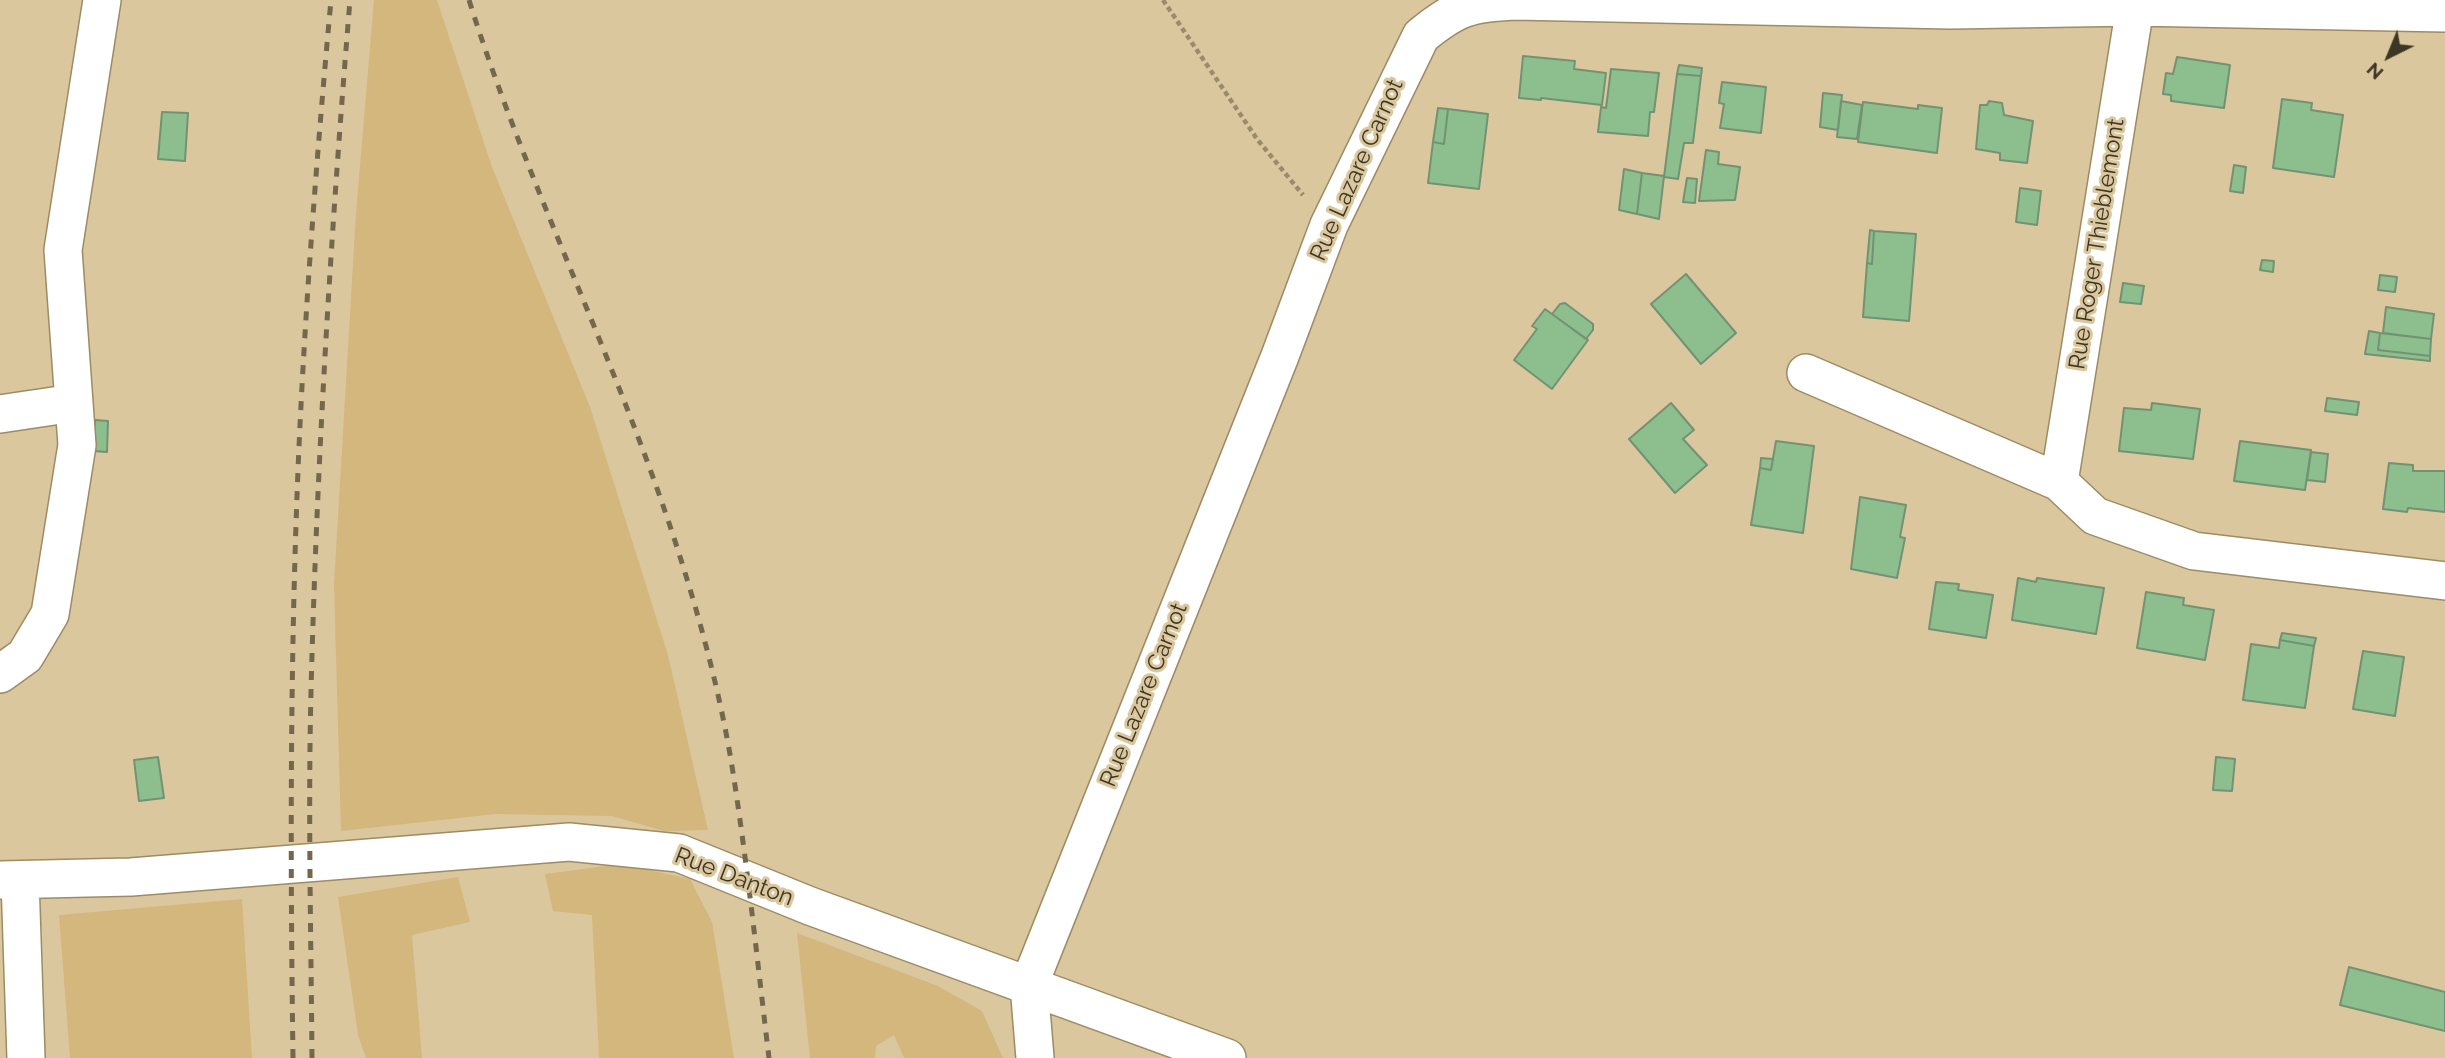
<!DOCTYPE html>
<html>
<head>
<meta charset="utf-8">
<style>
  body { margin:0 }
  #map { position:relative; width:2445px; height:1058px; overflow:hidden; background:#dbc79e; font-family:Raleway,sans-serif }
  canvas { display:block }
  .north { position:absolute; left:2354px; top:21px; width:70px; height:70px; -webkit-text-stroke:5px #dbc79e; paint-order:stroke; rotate:223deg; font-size:19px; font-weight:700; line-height:28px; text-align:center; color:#3e3625 }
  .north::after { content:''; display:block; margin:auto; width:24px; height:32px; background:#3e3625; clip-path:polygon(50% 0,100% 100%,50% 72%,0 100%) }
</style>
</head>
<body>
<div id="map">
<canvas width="2445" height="1058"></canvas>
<div class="north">N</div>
</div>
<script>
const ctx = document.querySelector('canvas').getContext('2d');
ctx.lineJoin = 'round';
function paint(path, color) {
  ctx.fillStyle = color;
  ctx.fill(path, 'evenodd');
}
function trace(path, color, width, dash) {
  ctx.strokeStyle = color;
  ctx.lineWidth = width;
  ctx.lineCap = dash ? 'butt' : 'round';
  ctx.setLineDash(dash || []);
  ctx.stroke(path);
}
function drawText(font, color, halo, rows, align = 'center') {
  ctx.font = font + ' Raleway,sans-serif';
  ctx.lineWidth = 6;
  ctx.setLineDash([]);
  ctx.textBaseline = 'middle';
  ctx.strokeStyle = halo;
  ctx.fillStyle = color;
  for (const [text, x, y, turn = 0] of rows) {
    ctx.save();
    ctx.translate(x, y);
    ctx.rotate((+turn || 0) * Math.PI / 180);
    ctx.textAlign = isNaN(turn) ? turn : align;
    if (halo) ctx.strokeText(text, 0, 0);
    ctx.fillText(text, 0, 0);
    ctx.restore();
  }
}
paint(new Path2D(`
  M 374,0 L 437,0 L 492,167 L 590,407 L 668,655 L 708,830 L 664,831 L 612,816 L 495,814 L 341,831 L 334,584 L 356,213 Z
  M 621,864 L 690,879 L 712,922 L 734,1058 L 599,1058 L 592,915 L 553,911 L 545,874 Z
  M 458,877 L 470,922 L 412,935 L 422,1058 L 366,1058 L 358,1035 L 338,897 Z
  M 242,899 L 252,1058 L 70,1058 L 59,915 Z
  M 797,933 L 938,986 L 982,1011 L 1003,1058 L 904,1058 L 894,1035 L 876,1046 L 875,1058 L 810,1058 Z`), '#d3b77c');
const building = new Path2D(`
  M 1523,56 L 1575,61 L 1574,69 L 1606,73 L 1602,105 L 1541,98 L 1541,100 L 1519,98 Z
  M 2177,57 L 2230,65 L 2224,108 L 2171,101 L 2171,95 L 2163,94 L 2166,73 L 2173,74 Z
  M 1679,65 L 1702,68 L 1701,76 L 1677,74 Z
  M 1611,69 L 1659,73 L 1654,112 L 1650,112 L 1648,136 L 1598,132 L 1601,107 L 1606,108 Z
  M 1677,74 L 1701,76 L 1693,143 L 1684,143 L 1678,179 L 1664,177 Z
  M 1722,82 L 1766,87 L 1761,133 L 1720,128 L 1724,104 L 1719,103 Z
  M 1823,93 L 1842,95 L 1838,130 L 1820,127 Z
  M 2282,99 L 2312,103 L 2311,110 L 2343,115 L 2334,177 L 2273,168 Z
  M 1841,101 L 1862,105 L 1857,139 L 1837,137 Z
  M 1989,101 L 2002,103 L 2004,115 L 2033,121 L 2027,163 L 2000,160 L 2000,153 L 1976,149 L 1980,105 L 1987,105 Z
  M 1863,102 L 1918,109 L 1918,105 L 1942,108 L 1937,153 L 1858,142 Z
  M 1438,108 L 1448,109 L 1444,144 L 1433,142 Z
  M 1448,109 L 1488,114 L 1479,189 L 1428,183 L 1433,142 L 1444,144 Z
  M 162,112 L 188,113 L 185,161 L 158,159 Z
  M 1706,150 L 1719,152 L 1718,164 L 1740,167 L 1735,200 L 1699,201 Z
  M 2234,165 L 2246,167 L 2243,193 L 2230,191 Z
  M 1624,169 L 1642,173 L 1637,214 L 1619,210 Z
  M 1642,173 L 1664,176 L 1659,219 L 1637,214 Z
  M 1687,178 L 1697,179 L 1695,203 L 1683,202 Z
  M 2020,188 L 2041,191 L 2037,225 L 2016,222 Z
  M 1870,230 L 1874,231 L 1872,264 L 1867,263 Z
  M 1874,231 L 1916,234 L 1909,321 L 1863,317 L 1867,263 L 1872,264 Z
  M 2262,260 L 2274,261 L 2273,272 L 2260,270 Z
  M 1686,274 L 1736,333 L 1701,364 L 1651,304 Z
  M 2380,275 L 2397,277 L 2395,292 L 2378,290 Z
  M 2123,283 L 2144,286 L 2141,304 L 2120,302 Z
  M 1565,303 L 1593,324 L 1593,330 L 1586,339 L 1552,314 L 1560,304 Z
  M 2386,307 L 2434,314 L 2431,339 L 2383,333 Z
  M 1545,309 L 1588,340 L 1552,389 L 1514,360 L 1537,329 L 1532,326 Z
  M 2369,331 L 2380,333 L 2378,350 L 2430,356 L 2430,361 L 2365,354 Z
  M 2380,333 L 2431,339 L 2430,356 L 2378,350 Z
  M 2327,398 L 2359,402 L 2357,415 L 2325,411 Z
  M 1671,403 L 1694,430 L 1683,439 L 1707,465 L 1675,493 L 1629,439 Z
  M 2152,403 L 2200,409 L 2193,459 L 2119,451 L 2124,408 L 2151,410 Z
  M 95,420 L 108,421 L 107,452 L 93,451 Z
  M 1776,441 L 1814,446 L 1803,533 L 1751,525 L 1760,468 L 1771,470 Z
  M 2240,441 L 2311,450 L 2305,490 L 2234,481 Z
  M 2311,452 L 2328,454 L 2325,482 L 2307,480 Z
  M 1761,458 L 1773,459 L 1771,470 L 1760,468 Z
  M 2389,463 L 2413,465 L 2413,471 L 2445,471 L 2445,512 L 2408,508 L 2407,512 L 2383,509 Z
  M 1860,497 L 1906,505 L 1900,537 L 1905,538 L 1897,578 L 1851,569 Z
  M 2018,578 L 2036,582 L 2037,578 L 2104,588 L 2096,634 L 2012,620 Z
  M 1936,582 L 1959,584 L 1958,590 L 1993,595 L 1986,638 L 1929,629 Z
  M 2146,592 L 2184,598 L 2183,605 L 2214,610 L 2205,660 L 2137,648 Z
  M 2282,633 L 2316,638 L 2314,646 L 2280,640 Z
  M 2280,640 L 2314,646 L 2305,708 L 2243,700 L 2251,644 L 2279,648 Z
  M 2363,651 L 2404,657 L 2395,716 L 2353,709 Z
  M 158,757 L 164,798 L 139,801 L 134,760 Z
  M 2216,757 L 2235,759 L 2232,791 L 2213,790 Z
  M 2349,967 L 2445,992 L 2445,1031 L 2340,1005 Z`);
paint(building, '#8cbf8d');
trace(building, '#729273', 2);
const minor = new Path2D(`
  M 2445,13 L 2135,7 L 2059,482 L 2095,516 L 2194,551 L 2445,581
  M 1806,373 L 2059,482
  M 0,414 L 74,403
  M 0,674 L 25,656 L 50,614 L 77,445 L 63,250 L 102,0
  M 0,880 L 131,877 L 569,842 L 679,853 L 810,906 L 1227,1058
  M 20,880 L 26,1058
  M 1035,1058 L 1029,985 L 1280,356 L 1329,225 L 1421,36 C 1456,7 1470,3 1515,1 L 1951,10 L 2135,7 L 2135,0`);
trace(minor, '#9e8b65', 40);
trace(new Path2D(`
  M 1163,0 L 1257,139 L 1303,195`), '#9a8b6c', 4.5, [5, 3.5]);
trace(minor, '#fff', 37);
trace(new Path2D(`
  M 469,0 C 526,182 613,353 673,535 C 697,608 718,684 731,760 C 747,859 757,959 769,1058
  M 293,1058 C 290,847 290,636 300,425 C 307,283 318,141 331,0
  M 312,1058 C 311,936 308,813 311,691 C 317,460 331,230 350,0`), '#74674e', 5, [9, 9]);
drawText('23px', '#3e3625', '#dbc79e', [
  ["Rue Lazare Carnot",1357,170,-66],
  ["Rue Roger Thieblemont",2097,244,-81],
  ["Rue Lazare Carnot",1144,695,-68],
  ["Rue Danton",734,877,21]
]);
</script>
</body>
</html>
